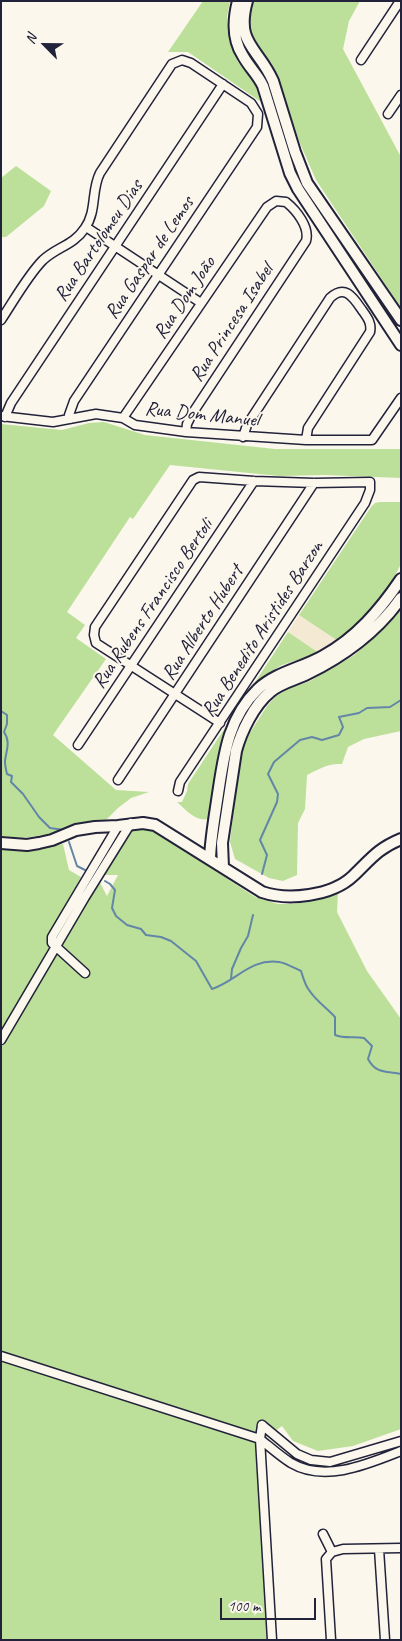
<!DOCTYPE html>
<html>
<head>
<meta charset="utf-8">
<style>
  body { margin:0 }
  #map { position:relative; width:402px; height:1641px; overflow:hidden; background:#fbf7ec; font-family:Caveat,sans-serif }
  canvas { display:block }
  .frame { position:absolute; inset:0; border:2px solid #22223b; pointer-events:none }
  .north { position:absolute; left:20px; top:20px; width:50px; height:50px; -webkit-text-stroke:4px #fbf7ec; paint-order:stroke; rotate:293deg; font-size:14px; font-weight:700; line-height:20px; text-align:center; color:#22223b }
  .north::after { content:''; display:block; margin:auto; width:18px; height:22px; background:#22223b; clip-path:polygon(50% 0,100% 100%,50% 72%,0 100%) }
  .scale { position:absolute; left:220px; top:1598px; width:96px; height:22px; box-sizing:border-box; border:2px solid #22223b; border-top:0; padding-left:6px; font-size:15px; line-height:18px; white-space:nowrap; color:#22223b; -webkit-text-stroke:4px #fbf7ec; paint-order:stroke }
</style>
</head>
<body>
<div id="map">
<canvas width="402" height="1641"></canvas>
<div class="frame"></div>
<div class="north">N</div>
<div class="scale">100 m</div>
</div>
<script>
const ctx = document.querySelector('canvas').getContext('2d');
ctx.lineJoin = 'round';
function paint(path, color) {
  ctx.fillStyle = color;
  ctx.fill(path, 'evenodd');
}
function trace(path, color, width, dash) {
  ctx.strokeStyle = color;
  ctx.lineWidth = width;
  ctx.lineCap = dash ? 'butt' : 'round';
  ctx.setLineDash(dash || []);
  ctx.stroke(path);
}
function drawText(font, color, halo, rows, align = 'center') {
  ctx.font = font + ' Caveat,sans-serif';
  ctx.lineWidth = 4;
  ctx.setLineDash([]);
  ctx.textBaseline = 'middle';
  ctx.strokeStyle = halo;
  ctx.fillStyle = color;
  for (const [text, x, y, turn = 0] of rows) {
    ctx.save();
    ctx.translate(x, y);
    ctx.rotate((+turn || 0) * Math.PI / 180);
    ctx.textAlign = isNaN(turn) ? turn : align;
    if (halo) ctx.strokeText(text, 0, 0);
    ctx.fillText(text, 0, 0);
    ctx.restore();
  }
}
paint(new Path2D(`
  M 299,615 L 338,641 L 319,653 L 288,632 Z`), '#f4e9d2');
paint(new Path2D(`
  M 203,1 L 230,1 L 227,17 L 230,44 L 238,62 L 254,82 L 261,102 L 188,52 L 168,52 Z
  M 254,1 L 360,1 L 349,21 L 343,49 L 401,157 L 401,308 L 316,180 L 299,141 L 272,64 L 254,42 L 250,20 Z
  M 16,166 L 51,191 L 44,206 L 6,237 L 1,237 L 1,178 Z
  M 104,422 L 145,435 L 275,449 L 401,449 L 401,478 L 324,475 L 279,476 L 170,465 L 133,519 L 130,517 L 67,612 L 85,625 L 76,638 L 106,659 L 53,735 L 116,790 L 149,792 L 131,798 L 118,808 L 106,820 L 52,834 L 22,838 L 1,836 L 1,424 L 62,430 L 89,423 Z
  M 380,502 L 401,502 L 401,564 L 391,583 L 368,612 L 338,641 L 299,615 L 371,507 L 375,503 Z
  M 401,608 L 401,731 L 364,739 L 348,747 L 342,764 C 328,763 319,769 307,775 L 305,809 L 298,823 L 297,875 L 283,881 L 269,878 L 235,859 L 230,842 L 237,780 L 244,742 L 267,706 L 277,695 L 293,687 L 310,681 L 353,656 L 372,640 Z
  M 288,632 L 319,653 L 282,665 L 270,672 L 259,681 L 237,707 L 223,738 L 212,813 L 208,819 C 196,822 186,810 177,802 L 182,802 L 187,791 L 188,784 Z
  M 142,826 L 150,828 L 255,897 L 278,904 L 293,904 L 311,901 L 338,892 L 337,912 L 367,971 L 401,1019 L 401,1429 L 353,1446 L 318,1451 L 293,1441 L 282,1426 L 256,1445 L 267,1640 L 1,1640 L 1,1048 L 99,881 L 107,896 L 118,875 L 103,875 L 133,829 Z
  M 63,844 L 69,870 L 81,877 L 47,939 L 49,949 L 46,956 L 1,1031 L 1,848 L 37,849 Z`), '#bce09a');
trace(new Path2D(`
  M 1,711 L 7,715 L 7,724 L 4,732 C 11,742 6,751 5,761 C 5,765 6,770 7,774 L 12,776 L 11,782 L 23,794 L 39,817 L 50,828 L 64,830
  M 69,842 L 77,866 L 85,870
  M 262,874 L 267,855 L 260,840 L 277,802 L 278,794 L 268,774 L 274,762 L 300,740 L 312,737 L 322,740 L 339,735 L 343,727 L 339,717 L 359,713 L 367,708 L 390,707 L 401,700
  M 105,881 L 110,884 L 115,890 L 112,908 L 116,916 L 127,925 L 141,929 L 146,935 L 161,937 L 171,941 L 196,961 L 212,989 C 236,981 251,958 279,962 C 286,963 294,968 301,971 C 303,977 305,985 309,990 C 316,1001 327,1008 335,1017 L 335,1035 C 345,1039 354,1036 364,1038 L 372,1046 L 368,1059 C 376,1074 386,1071 401,1074
  M 231,979 L 232,969 L 241,948 L 248,936 L 253,915`), '#6386a7', 2);
const street = new Path2D(`
  M 361,60 L 400,1
  M 388,114 L 401,95
  M 86,227 L 201,303
  M 1,320 C 13,302 28,275 43,260 C 57,247 74,245 85,228 C 97,211 91,190 100,173 L 172,64 L 182,60 L 191,63 L 251,103 L 258,114 L 257,127 L 74,401 L 69,415 L 70,419
  M 1,416 L 53,422 L 96,414 L 123,418 L 135,425 L 186,432 L 306,440 L 372,440 L 401,398
  M 5,417 L 11,403 L 223,84
  M 123,418 L 267,207 L 276,201 L 286,202 C 296,210 310,227 306,241 L 192,414 L 187,424 L 186,432
  M 243,437 L 247,425 L 330,298 C 345,284 353,297 362,310 C 367,317 372,323 370,332 L 308,428 L 306,440
  M 78,745 L 254,481
  M 118,780 L 314,483
  M 178,791 L 180,782 L 365,503 L 370,490 L 370,482 L 314,483 L 254,481 L 199,477 L 193,480 L 95,627 L 94,635 L 96,643 L 220,723
  M 85,973 L 52,943 L 52,937 L 118,826
  M 1,1040 L 85,897 L 131,823
  M 1,1356 L 260,1439 C 270,1447 280,1456 291,1463 C 325,1483 368,1464 401,1451
  M 262,1425 L 260,1439 L 272,1640
  M 262,1425 L 297,1454 L 311,1460 L 330,1462 L 401,1441
  M 323,1534 L 332,1552 L 326,1559 L 331,1640
  M 379,1549 L 385,1640
  M 332,1552 L 343,1549 L 401,1548`);
const secondary = new Path2D(`
  M 238,1 C 233,20 232,39 243,56 C 249,67 258,75 263,86 L 290,173 L 298,189 L 401,345
  M 247,1 C 235,44 258,47 273,81 L 295,152 L 307,183 L 401,320
  M 1,843 L 27,845 L 39,843 L 52,840 L 76,830 L 95,827 L 118,826 L 143,823 L 155,825 L 262,892 C 288,901 332,896 353,876 C 371,859 377,849 401,839
  M 210,858 C 211,836 215,815 218,794 C 224,755 228,718 258,689 C 276,672 302,668 323,656 C 356,638 380,610 401,579
  M 223,867 L 222,843 L 236,751 C 241,732 254,705 270,692 C 280,683 295,680 307,674 C 344,656 377,632 401,598`);
trace(street, '#22223b', 11);
trace(secondary, '#22223b', 14);
trace(street, '#fbf7ec', 8);
trace(secondary, '#fbf7ec', 10);
drawText('20px', '#22223b', '#fbf7ec', [
  ["Rua Bartolomeu Dias",99,241,-56],
  ["Rua Gaspar de Lemos",150,258,-56],
  ["Rua Dom João",185,298,-56],
  ["Rua Princesa Isabel",232,323,-57],
  ["Rua Dom Manuel",202,415,6],
  ["Rua Rubens Francisco Bertoli",153,604,-56],
  ["Rua Alberto Hubert",203,623,-57],
  ["Rua Benedito Aristides Barzon",263,629,-57]
]);
</script>
</body>
</html>
